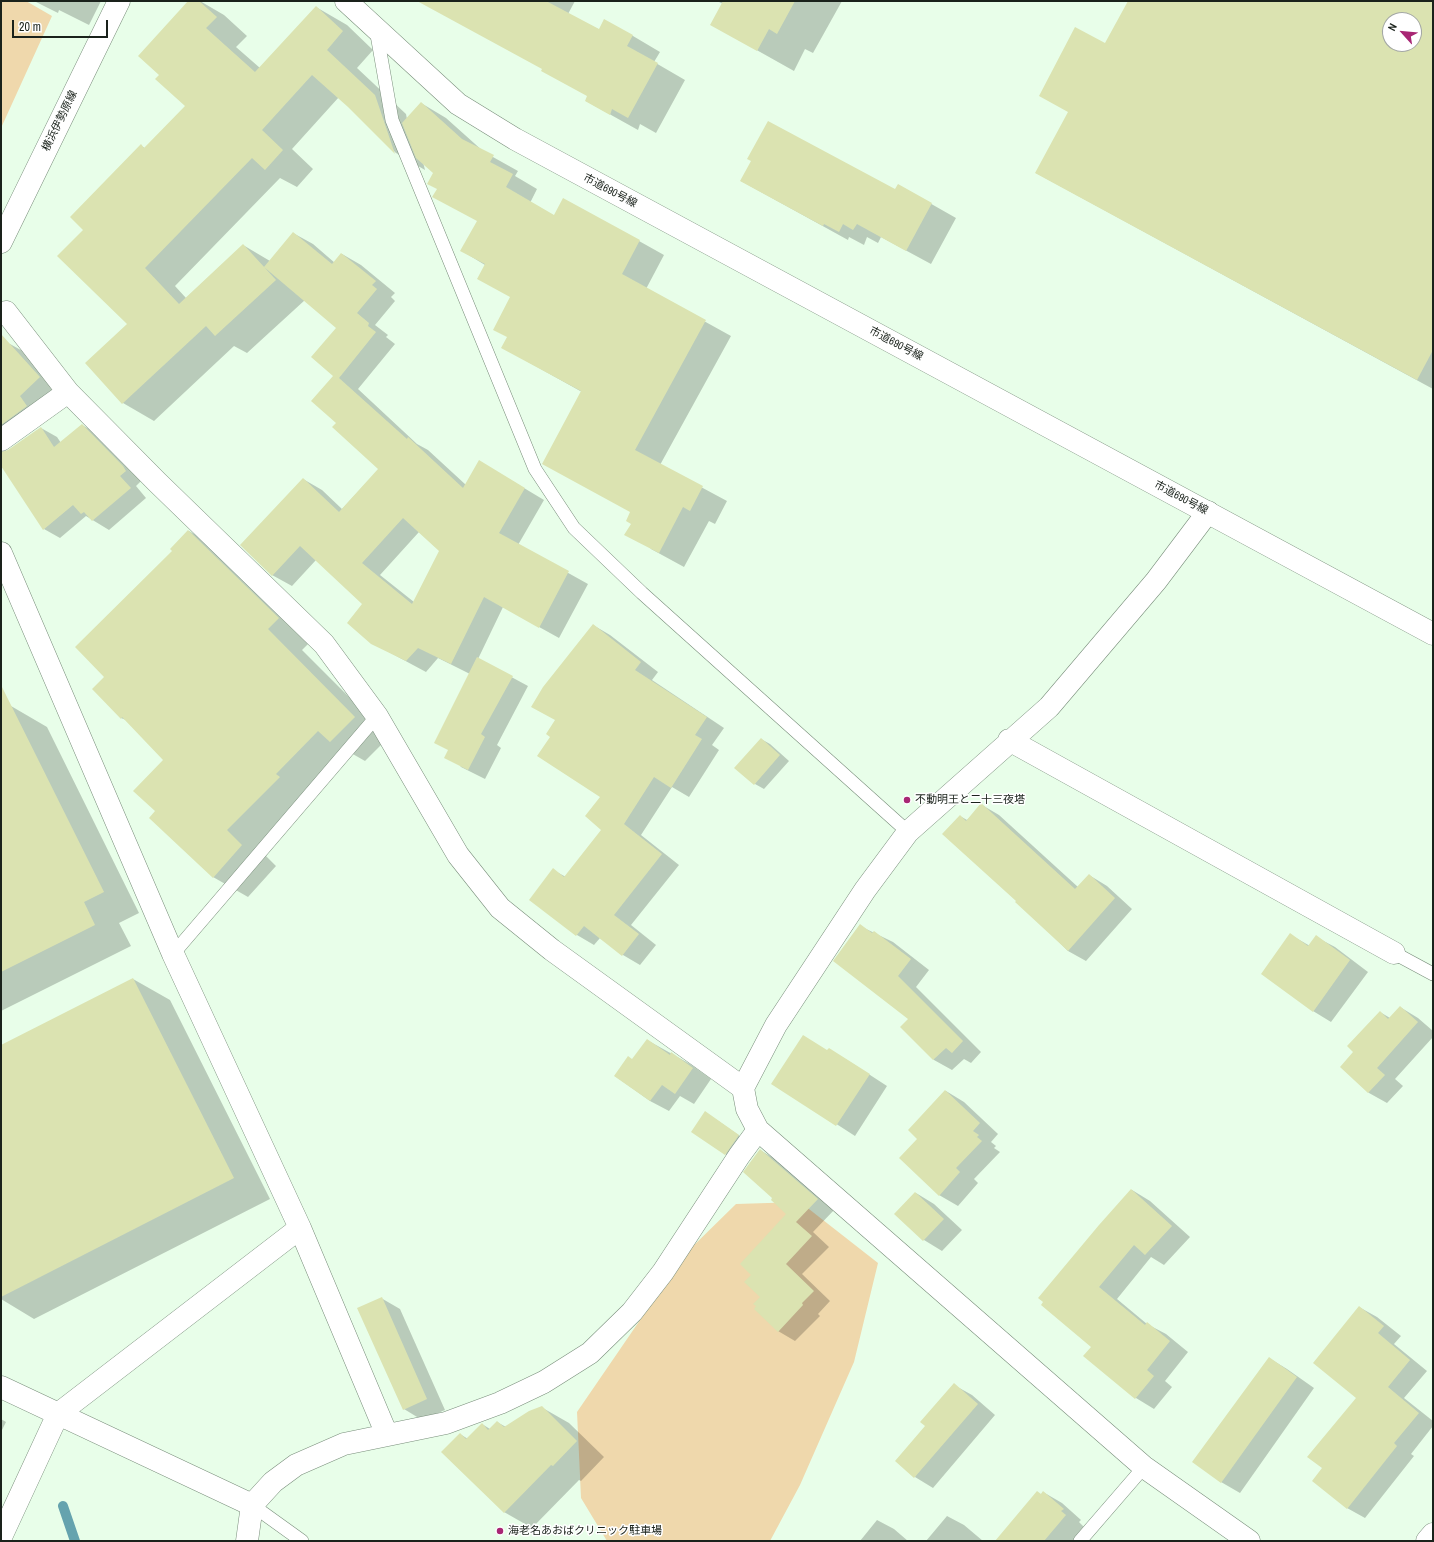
<!DOCTYPE html>
<html>
<head>
<meta charset="utf-8">
<style>
  body { margin:0 }
  #map { position:relative; width:1434px; height:1542px; overflow:hidden; background:#e8fee9; font-family:"Archivo Narrow",sans-serif }
  canvas { display:block }
  .frame { position:absolute; inset:0; border:2px solid #1a221b; pointer-events:none }
  .north { position:absolute; left:1382px; top:12px; width:40px; height:40px; box-sizing:border-box; background:#fff; border:1px solid #a3a7a4; border-radius:50%; rotate:297deg; font-size:11px; font-weight:700; line-height:16px; text-align:center; color:#1a221b }
  .north::after { content:''; display:block; margin:auto; width:14px; height:18px; background:#a82674; clip-path:polygon(50% 0,100% 100%,50% 72%,0 100%) }
  .scale { position:absolute; left:12px; top:20px; width:96px; height:18px; box-sizing:border-box; border:2px solid #1a221b; border-top:0; padding-left:5px; font-size:12px; line-height:14px; white-space:nowrap; color:#1a221b; -webkit-text-stroke:3px #fff; paint-order:stroke }
</style>
</head>
<body>
<div id="map">
<canvas width="1434" height="1542"></canvas>
<div class="frame"></div>
<div class="north">N</div>
<div class="scale">20 m</div>
</div>
<script>
const ctx = document.querySelector('canvas').getContext('2d');
ctx.lineJoin = 'round';
function paint(path, color) {
  ctx.fillStyle = color;
  ctx.fill(path, 'evenodd');
}
function trace(path, color, width, dash) {
  ctx.strokeStyle = color;
  ctx.lineWidth = width;
  ctx.lineCap = dash ? 'butt' : 'round';
  ctx.setLineDash(dash || []);
  ctx.stroke(path);
}
function drawText(font, color, halo, rows, align = 'center') {
  ctx.font = font + ' "Archivo Narrow","Noto Sans JP",sans-serif';
  ctx.lineWidth = 3;
  ctx.setLineDash([]);
  ctx.textBaseline = 'middle';
  ctx.strokeStyle = halo;
  ctx.fillStyle = color;
  for (const [text, x, y, turn = 0] of rows) {
    ctx.save();
    ctx.translate(x, y);
    ctx.rotate((+turn || 0) * Math.PI / 180);
    ctx.textAlign = isNaN(turn) ? turn : align;
    if (halo) ctx.strokeText(text, 0, 0);
    ctx.fillText(text, 0, 0);
    ctx.restore();
  }
}
paint(new Path2D(`
  M 1,1 L 26,1 L 52,16 L 1,128 Z
  M 800,1202 L 878,1263 L 854,1362 L 800,1485 L 770,1541 L 607,1541 L 581,1498 L 577,1412 L 686,1253 L 736,1204 Z`), '#efd8ac');
paint(new Path2D(`
  M 34,1 L 101,1 L 89,25 L 59,10 L 58,13 Z
  M 189,1 L 200,1 L 224,15 L 247,36 L 236,47 L 260,68 L 316,7 L 347,25 L 373,50 L 357,68 L 406,114 L 407,119 L 421,103 L 446,118 L 484,152 L 518,171 L 515,176 L 537,189 L 530,203 L 554,216 L 639,241 L 664,255 L 646,289 L 731,336 L 660,465 L 727,501 L 715,524 L 709,521 L 684,567 L 651,549 L 632,523 L 631,512 L 582,392 L 503,348 L 508,338 L 511,297 L 485,265 L 462,251 L 478,221 L 438,189 L 434,172 L 423,162 L 425,170 L 396,153 L 339,97 L 292,149 L 313,169 L 297,187 L 280,178 L 175,286 L 186,298 L 243,245 L 270,261 L 293,233 L 313,244 L 335,263 L 342,254 L 361,265 L 395,293 L 391,297 L 395,301 L 375,325 L 388,335 L 386,337 L 395,344 L 358,389 L 417,444 L 428,450 L 466,485 L 499,473 L 544,500 L 518,545 L 588,584 L 559,638 L 503,607 L 478,659 L 528,686 L 497,745 L 501,748 L 485,779 L 461,767 L 449,750 L 470,674 L 438,658 L 426,672 L 372,643 L 364,604 L 316,560 L 292,586 L 272,575 L 303,479 L 322,490 L 342,509 L 379,469 L 337,423 L 334,376 L 337,328 L 305,300 L 247,353 L 234,346 L 154,421 L 123,403 L 87,363 L 128,324 L 84,230 L 141,146 L 145,148 L 186,106 L 160,75 ZM 419,532 L 440,551 L 414,602 L 380,575 Z
  M 447,1 L 575,1 L 568,14 L 600,30 L 605,21 L 633,36 L 660,52 L 654,62 L 685,80 L 656,133 L 640,124 L 638,130 L 586,101 L 588,96 L 543,69 Z
  M 717,1 L 842,1 L 813,53 L 805,49 L 794,71 L 712,25 L 723,4 Z
  M 1129,1 L 1433,1 L 1433,389 L 1036,173 ZM 1390,20 L 1414,20 L 1414,44 L 1390,44 Z
  M 741,181 L 896,190 L 898,185 L 956,218 L 931,264 L 881,237 L 878,243 L 867,237 L 864,245 L 849,237 L 848,240 Z
  M 10,344 L 28,354 L 58,388 L 1,434 L 1,345 Z
  M 82,425 L 98,434 L 142,480 L 136,486 L 146,498 L 109,530 L 86,516 L 60,538 L 44,529 L 1,465 L 1,462 L 41,428 L 57,437 L 61,443 Z
  M 189,531 L 223,551 L 313,639 L 302,650 L 389,737 L 365,761 L 351,753 L 261,851 L 276,866 L 248,897 L 213,877 L 157,811 L 164,760 L 126,720 L 121,718 L 106,677 L 173,551 Z
  M 593,625 L 610,635 L 658,672 L 652,680 L 724,728 L 712,745 L 719,750 L 689,797 L 672,787 L 641,835 L 679,865 L 631,925 L 656,945 L 640,965 L 623,955 L 600,938 L 594,945 L 577,935 L 553,870 L 566,877 L 602,830 L 601,797 L 551,736 L 556,720 Z
  M 11,706 L 47,727 L 139,913 L 119,923 L 131,946 L 1,1011 L 1,711 Z
  M 761,739 L 770,744 L 789,761 L 764,789 L 755,784 Z
  M 982,805 L 999,815 L 1078,887 L 1089,875 L 1107,886 L 1132,909 L 1086,961 L 1068,951 L 1017,901 L 960,816 L 967,820 Z
  M 860,926 L 893,942 L 929,970 L 916,987 L 981,1052 L 971,1063 L 964,1059 L 952,1070 L 934,1060 L 902,1027 L 910,1019 Z
  M 1291,935 L 1310,946 L 1316,937 L 1335,947 L 1368,972 L 1331,1022 L 1313,1011 Z
  M 133,979 L 170,1000 L 270,1199 L 34,1319 L 1,1299 L 1,1046 Z
  M 1400,1007 L 1418,1018 L 1433,1031 L 1433,1037 L 1395,1079 L 1403,1086 L 1387,1103 L 1369,1093 L 1341,1067 L 1355,1052 L 1380,1012 L 1390,1018 Z
  M 647,1040 L 690,1064 L 711,1079 L 694,1104 L 680,1096 L 669,1111 L 650,1101 L 615,1076 L 633,1060 Z
  M 828,1051 L 847,1060 L 887,1086 L 855,1136 L 773,1083 Z
  M 946,1091 L 964,1102 L 998,1134 L 991,1142 L 996,1146 L 994,1148 L 1000,1152 L 974,1179 L 978,1183 L 958,1206 L 939,1195 L 919,1139 Z
  M 714,1118 L 747,1141 L 734,1159 L 725,1154 Z
  M 760,1150 L 777,1160 L 835,1209 L 813,1232 L 829,1247 L 802,1274 L 830,1301 L 818,1314 L 820,1316 L 795,1341 L 778,1331 L 761,1297 L 753,1275 L 788,1214 L 774,1198 Z
  M 1132,1190 L 1150,1201 L 1190,1237 L 1164,1265 L 1151,1257 L 1117,1299 L 1147,1324 L 1166,1334 L 1188,1352 L 1165,1381 L 1172,1387 L 1154,1409 L 1136,1398 L 1084,1356 L 1092,1347 L 1043,1305 Z
  M 916,1193 L 934,1204 L 962,1230 L 942,1251 L 924,1240 Z
  M 381,1298 L 400,1309 L 445,1410 L 422,1420 L 404,1409 Z
  M 1359,1307 L 1377,1317 L 1401,1336 L 1394,1344 L 1427,1371 L 1404,1398 L 1433,1421 L 1433,1426 L 1411,1454 L 1414,1456 L 1365,1518 L 1347,1508 L 1323,1468 L 1357,1398 Z
  M 1269,1358 L 1287,1369 L 1314,1388 L 1240,1493 L 1221,1482 Z
  M 954,1385 L 972,1395 L 995,1415 L 933,1488 L 915,1477 L 927,1426 Z
  M 541,1407 L 569,1423 L 604,1457 L 581,1481 L 579,1480 L 532,1528 L 504,1512 L 460,1434 L 468,1439 L 482,1424 L 490,1429 L 497,1422 L 506,1427 Z
  M 1,1419 L 6,1422 L 1,1432 Z
  M 1043,1492 L 1062,1503 L 1081,1520 L 1079,1522 L 1084,1527 L 1072,1541 L 1001,1541 Z
  M 947,1516 L 964,1525 L 983,1541 L 926,1541 Z
  M 877,1520 L 894,1529 L 908,1541 L 860,1541 Z`), '#0003');
trace(new Path2D(`
  M 63,1506 L 75,1541`), '#65a3ae', 10);
paint(new Path2D(`
  M 188,1 L 199,1 L 217,17 L 206,28 L 255,72 L 316,6 L 343,31 L 327,50 L 375,95 L 395,154 L 348,107 L 312,75 L 262,130 L 283,150 L 265,170 L 252,158 L 145,268 L 179,304 L 243,244 L 276,280 L 215,336 L 206,326 L 122,404 L 85,363 L 127,324 L 57,256 L 83,230 L 70,217 L 141,144 L 144,148 L 185,106 L 155,79 L 159,75 L 138,56 Z
  M 417,1 L 546,1 L 599,29 L 604,19 L 633,35 L 627,46 L 658,63 L 628,118 L 612,109 L 610,115 L 585,101 L 587,96 L 541,71 L 542,69 Z
  M 723,1 L 795,1 L 777,34 L 769,29 L 757,51 L 710,25 Z
  M 1128,1 L 1433,1 L 1433,350 L 1417,380 L 1035,173 L 1068,112 L 1039,96 L 1075,27 L 1105,43 ZM 1390,20 L 1414,20 L 1414,44 L 1390,44 Z
  M 421,102 L 462,139 L 494,155 L 490,162 L 513,174 L 506,187 L 554,215 L 563,198 L 640,240 L 622,274 L 706,320 L 635,450 L 703,486 L 690,511 L 683,507 L 659,553 L 624,535 L 631,524 L 626,521 L 630,512 L 542,464 L 581,391 L 501,348 L 507,337 L 493,330 L 510,297 L 477,279 L 485,264 L 460,251 L 477,221 L 432,197 L 437,189 L 427,184 L 433,173 L 416,158 L 402,123 Z
  M 768,121 L 895,189 L 898,184 L 932,203 L 906,251 L 857,224 L 853,230 L 843,224 L 839,232 L 824,224 L 823,226 L 740,181 L 751,161 L 747,159 Z
  M 293,232 L 332,264 L 341,253 L 376,281 L 372,285 L 377,289 L 357,313 L 369,323 L 368,326 L 376,332 L 339,378 L 407,439 L 408,437 L 463,488 L 479,460 L 525,488 L 499,533 L 569,571 L 539,628 L 484,597 L 451,664 L 418,648 L 406,661 L 371,644 L 347,623 L 362,604 L 300,546 L 272,576 L 240,545 L 303,478 L 339,512 L 378,469 L 332,427 L 336,423 L 311,401 L 333,376 L 311,357 L 336,328 L 264,267 ZM 403,518 L 439,551 L 412,604 L 362,563 Z
  M 1,334 L 40,377 L 20,396 L 27,406 L 1,425 Z
  M 82,424 L 123,466 L 126,471 L 120,476 L 131,488 L 92,521 L 84,512 L 81,514 L 73,505 L 43,530 L 1,466 L 1,452 L 8,450 L 41,427 L 54,447 Z
  M 188,530 L 279,618 L 268,629 L 355,717 L 330,742 L 318,731 L 276,774 L 280,777 L 227,830 L 242,845 L 213,878 L 149,818 L 155,811 L 133,791 L 163,760 L 122,717 L 121,719 L 92,689 L 104,677 L 75,647 L 172,551 L 170,549 Z
  M 593,624 L 641,662 L 635,670 L 707,717 L 695,735 L 702,739 L 671,788 L 654,777 L 624,824 L 662,854 L 614,915 L 639,934 L 622,956 L 584,926 L 576,936 L 529,900 L 553,868 L 564,877 L 601,830 L 585,816 L 600,797 L 537,756 L 550,737 L 546,734 L 555,720 L 531,707 L 543,687 Z
  M 477,657 L 513,676 L 481,734 L 485,737 L 468,770 L 444,758 L 448,750 L 434,743 Z
  M 1,685 L 104,892 L 84,902 L 95,925 L 1,972 Z
  M 761,738 L 780,755 L 754,785 L 734,768 Z
  M 981,803 L 1075,889 L 1089,874 L 1115,898 L 1068,951 L 1015,902 L 1016,901 L 942,834 L 960,815 L 966,821 Z
  M 860,924 L 872,933 L 874,931 L 911,959 L 898,976 L 963,1041 L 952,1053 L 946,1048 L 933,1060 L 900,1027 L 908,1019 L 833,961 Z
  M 1290,933 L 1308,946 L 1316,935 L 1350,960 L 1313,1012 L 1261,974 Z
  M 133,978 L 234,1178 L 1,1297 L 1,1045 Z
  M 1400,1006 L 1418,1022 L 1377,1068 L 1385,1075 L 1368,1093 L 1340,1067 L 1353,1052 L 1347,1046 L 1380,1011 L 1388,1019 Z
  M 803,1035 L 827,1050 L 829,1048 L 870,1074 L 836,1126 L 771,1084 Z
  M 647,1039 L 670,1055 L 671,1052 L 693,1068 L 675,1094 L 662,1085 L 650,1101 L 614,1076 L 628,1056 L 632,1059 Z
  M 945,1090 L 980,1123 L 973,1131 L 979,1135 L 977,1137 L 982,1141 L 956,1168 L 960,1172 L 939,1196 L 899,1158 L 917,1139 L 908,1130 Z
  M 705,1111 L 739,1135 L 725,1155 L 691,1132 Z
  M 760,1149 L 818,1199 L 796,1222 L 812,1236 L 786,1264 L 814,1291 L 802,1303 L 803,1305 L 778,1332 L 754,1309 L 756,1306 L 753,1304 L 760,1297 L 744,1282 L 751,1275 L 740,1264 L 786,1214 L 771,1200 L 772,1198 L 743,1172 Z
  M 1131,1189 L 1172,1226 L 1145,1255 L 1134,1245 L 1099,1287 L 1145,1325 L 1147,1322 L 1170,1341 L 1147,1370 L 1154,1376 L 1135,1399 L 1083,1356 L 1091,1347 L 1041,1305 L 1043,1302 L 1038,1298 L 1099,1225 Z
  M 915,1192 L 944,1219 L 923,1241 L 894,1214 Z
  M 382,1297 L 427,1399 L 403,1410 L 357,1308 Z
  M 1359,1306 L 1384,1326 L 1378,1333 L 1410,1360 L 1388,1387 L 1419,1413 L 1394,1443 L 1397,1446 L 1347,1509 L 1312,1481 L 1322,1468 L 1307,1457 L 1356,1398 L 1313,1363 Z
  M 1269,1357 L 1297,1377 L 1221,1483 L 1192,1462 Z
  M 954,1383 L 978,1404 L 914,1478 L 895,1461 L 925,1426 L 920,1422 Z
  M 542,1406 L 577,1441 L 553,1466 L 551,1465 L 504,1513 L 441,1452 L 460,1433 L 466,1439 L 482,1423 L 488,1430 L 497,1421 L 504,1427 L 529,1411 Z
  M 1037,1491 L 1041,1494 L 1043,1491 L 1064,1509 L 1061,1511 L 1066,1515 L 1044,1541 L 995,1541 Z`), '#dbe3b1');
const service = new Path2D(`
  M 376,29 L 392,120 L 535,469 L 574,528 L 642,593 L 908,832
  M 1394,953 L 1433,974
  M 173,954 L 377,716
  M 252,1505 L 302,1541
  M 1080,1541 L 1144,1467`);
const minor = new Path2D(`
  M 6,312 L 68,392 L 157,482 L 324,644 L 377,716 L 458,855 L 500,908 L 552,950 L 743,1088
  M 1,440 L 68,392
  M 1208,512 L 1156,581 L 1049,707 L 908,832 L 865,890 L 776,1025 L 743,1088 L 747,1109 L 758,1130 L 1144,1467 L 1249,1541
  M 1,553 L 173,954 L 300,1228 L 387,1435
  M 1009,740 L 1394,953
  M 1,1387 L 252,1505
  M 1,1537 L 58,1414 L 300,1228
  M 247,1541 L 252,1505 L 273,1482 L 296,1465 L 344,1444 L 446,1423 L 500,1403 L 544,1382 L 590,1353 L 632,1312 L 663,1272 L 739,1156 L 758,1130
  M 1427,1541 L 1433,1534`);
const tertiary = new Path2D(`
  M 346,1 L 458,104 L 515,139 L 1433,634`);
const primary = new Path2D(`
  M 1,242 L 119,1`);
trace(service, '#788d7a', 14);
trace(minor, '#788d7a', 23);
trace(tertiary, '#788d7a', 23);
trace(primary, '#788d7a', 23);
trace(service, '#fff', 13);
trace(minor, '#fff', 22);
trace(tertiary, '#fff', 22);
trace(primary, '#fff', 22);
for (const [x, y, r, color] of [
  [907,800,4,"#a82674"],
  [500,1531,4,"#a82674"]
]) {
  const dot = new Path2D();
  dot.arc(x, y, r, 0, 2 * Math.PI);
  ctx.fillStyle = color;
  ctx.fill(dot);
  trace(dot, '#fff', 1.5);
}
drawText('11px', '#1a221b', '#fff', [
  ["横浜伊勢原線",60,121,-64],
  ["市道690号線",610,191,28],
  ["市道690号線",896,344,28],
  ["市道690号線",1181,498,28]
]);
drawText('11px', '#1a221b', '#fff', [
  ["不動明王と二十三夜塔",915,800],
  ["海老名あおばクリニック駐車場",508,1531]
], 'left');
</script>
</body>
</html>
